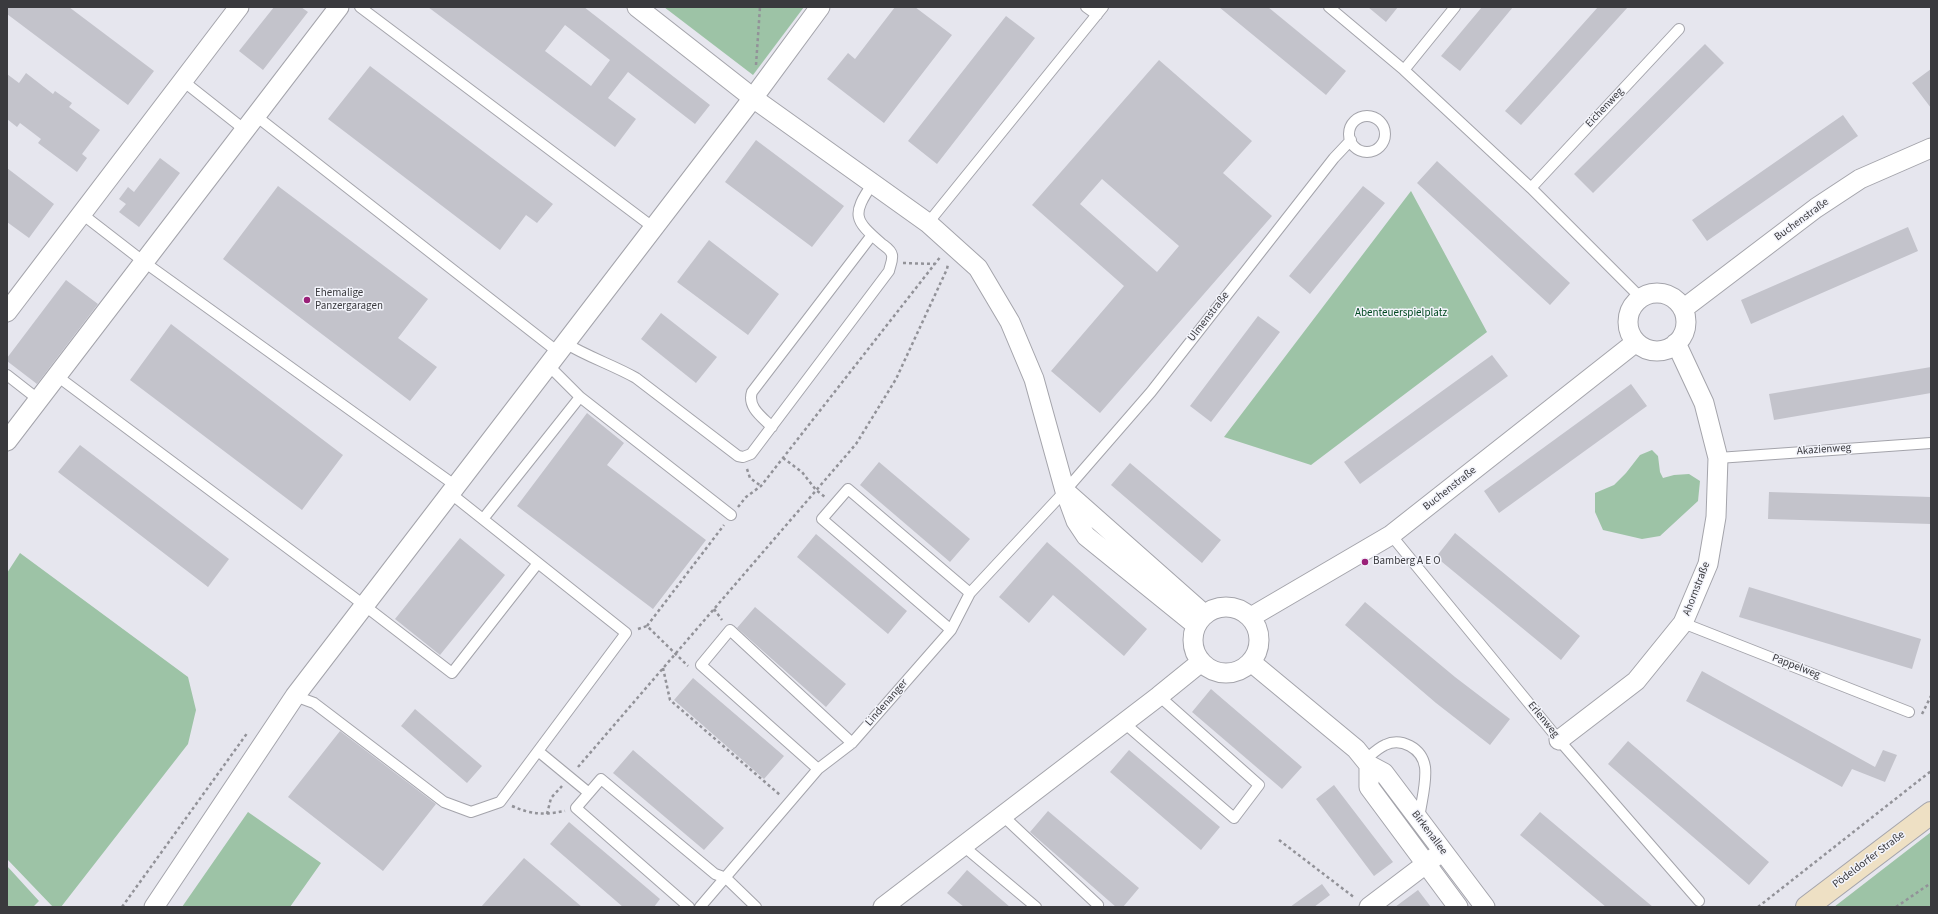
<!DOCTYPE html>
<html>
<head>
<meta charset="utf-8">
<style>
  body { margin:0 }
  #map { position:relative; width:1938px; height:914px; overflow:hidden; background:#e6e6ee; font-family:"Source Sans 3",sans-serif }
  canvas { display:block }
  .frame { position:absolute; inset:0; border:8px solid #3a3a3e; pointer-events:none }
</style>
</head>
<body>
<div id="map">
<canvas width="1938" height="914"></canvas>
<div class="frame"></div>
</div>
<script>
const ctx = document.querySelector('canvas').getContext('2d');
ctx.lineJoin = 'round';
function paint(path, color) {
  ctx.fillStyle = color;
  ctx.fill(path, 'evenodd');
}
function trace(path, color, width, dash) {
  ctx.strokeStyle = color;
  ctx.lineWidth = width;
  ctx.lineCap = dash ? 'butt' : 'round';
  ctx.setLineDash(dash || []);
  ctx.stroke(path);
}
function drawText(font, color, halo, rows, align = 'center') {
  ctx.font = font + ' "Source Sans 3",sans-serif';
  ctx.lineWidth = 3;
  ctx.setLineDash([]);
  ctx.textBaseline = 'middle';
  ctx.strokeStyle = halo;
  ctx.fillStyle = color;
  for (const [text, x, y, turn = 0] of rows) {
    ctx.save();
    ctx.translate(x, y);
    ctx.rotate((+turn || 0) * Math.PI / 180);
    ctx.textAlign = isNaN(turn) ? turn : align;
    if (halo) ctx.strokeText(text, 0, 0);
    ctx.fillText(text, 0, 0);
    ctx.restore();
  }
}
paint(new Path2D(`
  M 664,7 L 804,7 L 753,75 Z
  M 1411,191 L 1487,332 L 1311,465 L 1224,437 Z
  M 1652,450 L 1658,456 L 1660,472 L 1663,478 L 1674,475 L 1689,474 L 1700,481 L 1698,501 L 1660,536 L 1642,539 L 1603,530 L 1595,512 L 1595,493 L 1614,485 L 1626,473 L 1640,455 Z
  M 20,553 L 188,677 L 196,710 L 188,744 L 61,907 L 53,907 L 7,859 L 7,573 Z
  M 248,812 L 321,863 L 290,907 L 182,907 Z
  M 1931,832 L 1931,907 L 1834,907 Z
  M 7,866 L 39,901 L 33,907 L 7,907 Z`), '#9dc3a6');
paint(new Path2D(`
  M 7,7 L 69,7 L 154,71 L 128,105 L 7,14 Z
  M 274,7 L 301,7 L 308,12 L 263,70 L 239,51 Z
  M 428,7 L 584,7 L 710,105 L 695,124 L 628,72 L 608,98 L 636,119 L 615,147 ZM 565,25 L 610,60 L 591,86 L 545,51 Z
  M 895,7 L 915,7 L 952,35 L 884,123 L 827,79 L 848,53 L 855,59 Z
  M 1219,7 L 1268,7 L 1346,71 L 1326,95 Z
  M 1368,7 L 1398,7 L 1386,22 Z
  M 1482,7 L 1513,7 L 1460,71 L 1441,56 Z
  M 1598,7 L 1628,7 L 1521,125 L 1505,111 Z
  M 1006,16 L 1035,38 L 937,164 L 908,141 Z
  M 1705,44 L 1724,63 L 1593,193 L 1574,174 Z
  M 1159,60 L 1252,141 L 1223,173 L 1272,216 L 1100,413 L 1051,371 L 1124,286 L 1032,205 ZM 1102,179 L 1179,246 L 1157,272 L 1080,204 Z
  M 370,66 L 553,204 L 537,223 L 526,215 L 500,250 L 328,119 Z
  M 1931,69 L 1931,108 L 1912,83 Z
  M 26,73 L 53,94 L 55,91 L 72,103 L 69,107 L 100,130 L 82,154 L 87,158 L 77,172 L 38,143 L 41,139 L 20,123 L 17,127 L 7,119 L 7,74 L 19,83 Z
  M 1843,115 L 1858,136 L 1707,241 L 1692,220 Z
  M 756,140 L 844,206 L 812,247 L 725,182 Z
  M 160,158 L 180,173 L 139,227 L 119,212 L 126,204 L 119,199 L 128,187 L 134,192 Z
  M 1437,161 L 1570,283 L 1550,305 L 1417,183 Z
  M 7,168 L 54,204 L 29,238 L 7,222 Z
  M 278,186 L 428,299 L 398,338 L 437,367 L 410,401 L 223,259 Z
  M 1363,186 L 1385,203 L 1310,294 L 1289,276 Z
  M 1908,227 L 1918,251 L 1751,324 L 1741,300 Z
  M 709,240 L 779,294 L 748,335 L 677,282 Z
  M 66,280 L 98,304 L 37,384 L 7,361 L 7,358 Z
  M 661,313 L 717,357 L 696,383 L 641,339 Z
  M 1258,316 L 1280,332 L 1211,422 L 1190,406 Z
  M 171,324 L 343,455 L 302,510 L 130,380 Z
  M 1492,355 L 1508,376 L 1360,484 L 1344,462 Z
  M 1931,367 L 1931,393 L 1774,420 L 1769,394 Z
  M 1631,384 L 1647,406 L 1499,513 L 1484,491 Z
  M 587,413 L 624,443 L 607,465 L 706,540 L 653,609 L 517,506 Z
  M 80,445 L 229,559 L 208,587 L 58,472 Z
  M 879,462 L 970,539 L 950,562 L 860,485 Z
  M 1130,463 L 1221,540 L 1202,563 L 1111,485 Z
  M 1769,492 L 1931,497 L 1931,524 L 1768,519 Z
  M 1455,533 L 1580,636 L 1561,660 L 1436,557 Z
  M 816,534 L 907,611 L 888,634 L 797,557 Z
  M 460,538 L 505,575 L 440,655 L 395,619 Z
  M 1047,542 L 1147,629 L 1124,656 L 1053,595 L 1029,623 L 999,597 Z
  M 1749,587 L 1921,639 L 1912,669 L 1739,617 Z
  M 1365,602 L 1455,677 L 1510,719 L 1490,745 L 1436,703 L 1345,625 Z
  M 755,607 L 846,684 L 826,707 L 737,628 Z
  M 1702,671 L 1875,767 L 1883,750 L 1897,755 L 1885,782 L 1852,769 L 1842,787 L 1686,701 Z
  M 693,678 L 784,756 L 764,779 L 674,700 Z
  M 1211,689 L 1302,767 L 1282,789 L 1192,712 Z
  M 415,709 L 482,766 L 467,783 L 401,726 Z
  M 340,731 L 436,804 L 383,871 L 288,797 Z
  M 1628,741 L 1769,862 L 1749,885 L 1608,764 Z
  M 633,750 L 724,828 L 704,850 L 613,773 Z
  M 1129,750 L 1220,827 L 1201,850 L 1110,772 Z
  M 1334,785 L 1393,862 L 1374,876 L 1316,799 Z
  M 1048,811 L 1139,888 L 1123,907 L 1116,907 L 1030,832 Z
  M 1540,812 L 1635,892 L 1653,907 L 1606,907 L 1520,835 Z
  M 569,822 L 660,899 L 654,907 L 623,907 L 550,844 Z
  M 524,858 L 582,907 L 481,907 Z
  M 967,870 L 1010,907 L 964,907 L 947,893 Z
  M 1322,884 L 1330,895 L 1314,907 L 1290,907 Z
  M 1418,890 L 1431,907 L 1395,907 Z`), '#c3c3cb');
const lane = new Path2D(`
  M 360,7 L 654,228
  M 1086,7 L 1097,15
  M 1329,7 L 1404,70 L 1531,188 L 1641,298
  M 1404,70 L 1455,7
  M 183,81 L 245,130
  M 256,116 L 558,352
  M1349 134a18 18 0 1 1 36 0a18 18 0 1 1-36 0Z
  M 1531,188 L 1679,29
  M 82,214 L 144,262 L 456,486
  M 928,223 L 1103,7
  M 565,343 C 588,357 613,365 636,378 L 738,456 L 743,457 L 751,454 L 889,271 C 890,266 893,260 892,255 C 891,250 886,247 882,244 C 854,220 851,215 873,183
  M 548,365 L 580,397 L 731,515
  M 7,375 L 39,400
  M 57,376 L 352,596 L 452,673 L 538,563
  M 772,427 C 762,417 747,407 752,392 L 872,235
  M 1718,458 L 1931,443
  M 483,519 L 580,397
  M 1391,535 L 1559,740 L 1699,901
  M 1683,623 L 1909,712
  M 951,630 L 822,519 L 848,489 L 970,593
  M 295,696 L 314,703 L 444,802 L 471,812 L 500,802 L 626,633 L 450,493
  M 1123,722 L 1234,818 L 1259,785 L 1159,696
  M 538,751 L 589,793
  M 1365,760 C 1371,755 1378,748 1385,745 C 1401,737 1422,748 1425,767 C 1427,783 1421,802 1419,819
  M 818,769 L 701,665 L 730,630 L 852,743
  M 1002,815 L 1098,905 L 1097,907
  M 962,845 L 1036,907
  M 689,907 L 576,808 L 601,779 L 715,874 L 726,878 L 756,907
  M 700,907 L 818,769 L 852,743 L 951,630 L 970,593 L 1065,491 L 1151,392 L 1334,158 L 1351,140`);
const street = new Path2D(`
  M 637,7 L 753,98 L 928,223 L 978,268 L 1010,322 L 1034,379 L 1065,491
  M1628 322a29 29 0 1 1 58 0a29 29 0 1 1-58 0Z
  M 1683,309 L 1816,208 L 1860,179 L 1931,148
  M 7,312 L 239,7
  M 7,441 L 339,7
  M1193 640a33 33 0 1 1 66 0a33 33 0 1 1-66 0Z
  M 1251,617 L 1391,535 L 1636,342
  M 1196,625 L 1086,536 L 1076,521 L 1065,491 L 1204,614
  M 1251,662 L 1356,749 L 1369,765 L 1384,773 L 1485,907
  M 1559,740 L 1636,681 L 1683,623 L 1708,564 L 1716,517 L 1718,458 L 1704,403 L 1676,343
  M 1369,765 L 1369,787 L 1458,907
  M 154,907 L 295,696 L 753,98 L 820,7
  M 883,907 L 1159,696 L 1201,662
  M 1369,907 L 1435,857`);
const secondary = new Path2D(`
  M 1807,907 L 1931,813`);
trace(lane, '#a4a4ab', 12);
trace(street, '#a4a4ab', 21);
trace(secondary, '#a4a4ab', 24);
trace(new Path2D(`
  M 756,65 L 760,7
  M 903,263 L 934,264
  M 783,458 L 802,472 L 816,490 L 825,497
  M 747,469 L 750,478 L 761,486
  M 738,507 L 746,497 L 761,486 L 941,256
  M 714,609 L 722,620
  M 647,626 L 724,525
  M 638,629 L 647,626 L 688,666
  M 663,668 L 670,700 L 780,795
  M 1922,714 L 1931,696
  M 578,767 L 856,444 L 896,379 L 947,269 L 948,264
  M 512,806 C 533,815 543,815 565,811
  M 547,814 L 551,798 L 562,786
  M 1279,840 L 1355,898
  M 122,907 L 248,732
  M 1758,907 L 1931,771
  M 1896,907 L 1931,883`), '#929298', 2.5, [3, 3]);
trace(lane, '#fff', 10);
trace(street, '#fff', 19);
trace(secondary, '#eee0c4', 22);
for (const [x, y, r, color] of [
  [307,300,4,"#9a2078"],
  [1365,562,4,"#9a2078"]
]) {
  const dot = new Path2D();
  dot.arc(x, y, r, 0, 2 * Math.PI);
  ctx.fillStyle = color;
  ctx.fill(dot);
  trace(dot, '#f3f4fb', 1.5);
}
drawText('11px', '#3a3a3e', '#f3f4fb', [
  ["Eichenweg",1605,108,-47],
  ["Buchenstraße",1802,220,-36],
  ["Ulmenstraße",1209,317,-52],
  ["Akazienweg",1824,450,-4],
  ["Buchenstraße",1450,489,-38],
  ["Ahornstraße",1697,589,-69],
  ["Pappelweg",1796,667,21],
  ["Lindenanger",887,703,-49],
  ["Erlenweg",1543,720,51],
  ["Birkenallee",1429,833,53],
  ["Pödeldorfer Straße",1869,860,-37]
]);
drawText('11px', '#3a3a3e', '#f3f4fb', [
  ["Ehemalige",315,294],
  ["Panzergaragen",315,307],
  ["Bamberg A E O",1373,562]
], 'left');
drawText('11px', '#004921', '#f3f4fb', [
  ["Abenteuerspielplatz",1401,314]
]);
</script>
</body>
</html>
